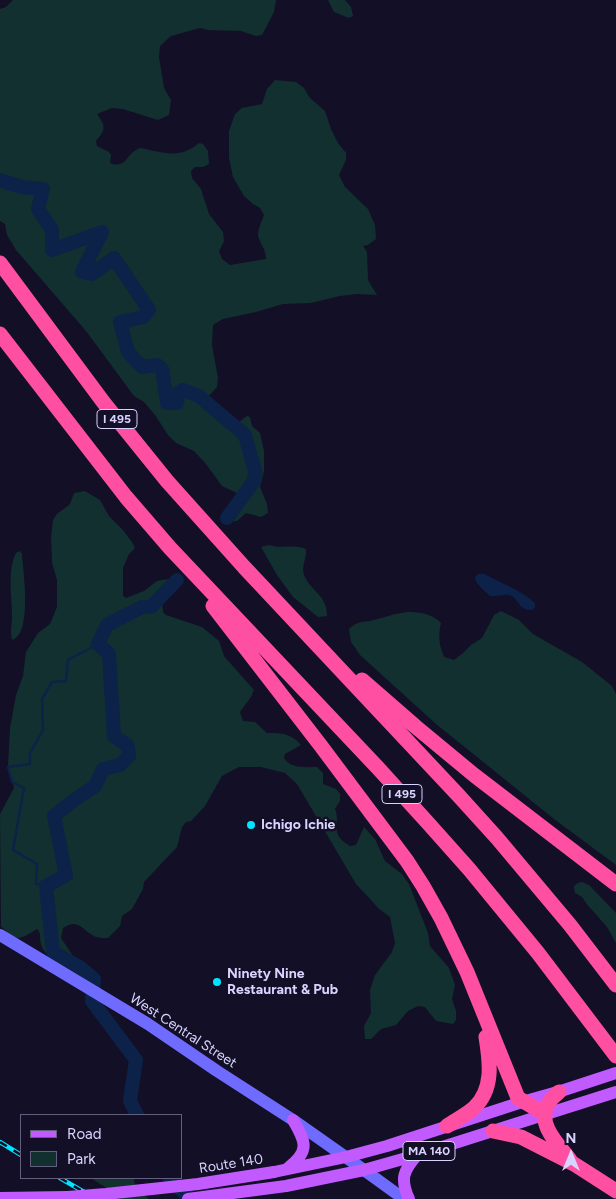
<!DOCTYPE html>
<html>
<head>
<meta charset="utf-8">
<style>
  body { margin:0 }
  #map { position:relative; width:616px; height:1199px; overflow:hidden; background:#130f26; font-family:Figtree,sans-serif }
  canvas { display:block }
  .legend { position:absolute; left:20px; top:1114px; width:162px; height:65px; box-sizing:border-box; background:#130f26; border:1px solid #625e7d; margin:0; padding:6px 9px; list-style:none; font-size:15px; color:#d9d4ff }
  .legend li { display:flex; align-items:center; gap:10px; height:25px }
  .legend b { width:25px; border:1px solid #625e7d }
  .north { position:absolute; left:546px; top:1129px; width:50px; height:50px; -webkit-text-stroke:4px #130f26; paint-order:stroke; rotate:0deg; font-size:14px; font-weight:700; line-height:20px; text-align:center; color:#d9d4ff }
  .north::after { content:''; display:block; margin:auto; width:18px; height:22px; background:#d9d4ff; clip-path:polygon(50% 0,100% 100%,50% 72%,0 100%) }
</style>
</head>
<body>
<div id="map">
<canvas width="616" height="1199"></canvas>
<ul class="legend">
<li><b style="height:6px;background:#c25bff"></b>Road</li>
<li><b style="height:14px;background:#12302f"></b>Park</li>
</ul>
<div class="north">N</div>
</div>
<script>
const ctx = document.querySelector('canvas').getContext('2d');
ctx.lineJoin = 'round';
function paint(path, color) {
  ctx.fillStyle = color;
  ctx.fill(path, 'evenodd');
}
function trace(path, color, width, dash) {
  ctx.strokeStyle = color;
  ctx.lineWidth = width;
  ctx.lineCap = dash ? 'butt' : 'round';
  ctx.setLineDash(dash || []);
  ctx.stroke(path);
}
function drawText(font, color, halo, rows, align = 'center') {
  ctx.font = font + ' Figtree,sans-serif';
  ctx.lineWidth = 5;
  ctx.setLineDash([]);
  ctx.textBaseline = 'middle';
  ctx.strokeStyle = halo;
  ctx.fillStyle = color;
  for (const [text, x, y, turn = 0] of rows) {
    ctx.save();
    ctx.translate(x, y);
    ctx.rotate((+turn || 0) * Math.PI / 180);
    ctx.textAlign = isNaN(turn) ? turn : align;
    if (halo) ctx.strokeText(text, 0, 0);
    ctx.fillText(text, 0, 0);
    ctx.restore();
  }
}
paint(new Path2D(`
  M 13,0 L 276,0 L 274,12 L 262,35 L 256,36 L 241,31 L 208,30 L 200,28 L 171,36 L 160,46 L 159,57 L 164,88 L 171,100 L 169,115 L 158,120 L 123,109 L 112,108 L 97,114 C 106,127 106,129 96,141 L 97,146 L 109,152 L 111,155 L 110,163 C 123,168 125,160 132,153 C 134,151 137,149 140,148 C 162,152 179,160 199,143 L 203,144 L 208,151 L 209,164 L 203,167 L 195,167 L 191,171 L 192,178 L 201,189 L 209,214 L 223,232 L 224,241 L 219,251 L 222,259 L 230,265 L 266,259 C 266,249 259,242 258,235 C 258,228 262,221 264,215 L 260,208 L 253,204 L 244,196 L 233,177 L 229,158 L 229,131 L 235,114 L 242,108 L 262,104 L 267,89 L 275,80 L 296,82 L 304,88 L 310,98 L 325,111 L 331,129 L 338,143 L 346,153 L 346,160 L 339,175 L 345,187 L 368,209 L 375,225 L 376,239 L 368,245 L 363,246 L 367,252 L 368,280 L 377,295 L 357,294 L 340,296 L 311,303 L 283,304 L 256,312 L 223,319 L 213,325 L 212,345 L 218,378 L 217,387 L 208,397 C 208,412 228,417 239,422 L 247,416 L 250,417 L 252,426 L 260,433 L 264,451 L 264,471 L 260,487 L 267,504 L 268,513 L 261,517 L 246,513 L 237,521 L 228,522 L 227,517 L 238,498 L 239,494 L 222,486 L 206,464 L 194,451 L 176,443 L 168,435 L 155,415 L 144,402 L 134,396 L 86,331 L 16,250 L 7,235 L 5,224 L 0,221 L 0,9 L 6,7 Z
  M 328,0 L 345,0 L 351,7 L 353,16 L 349,18 L 334,12 Z
  M 85,491 L 100,500 L 109,516 L 122,529 L 132,542 L 135,548 L 129,554 L 123,568 L 123,596 L 126,598 L 144,591 L 157,581 L 174,578 L 175,590 L 162,600 L 163,612 L 166,615 L 202,627 L 219,641 L 224,656 L 254,690 L 251,697 L 240,712 L 243,721 L 255,722 L 267,733 C 281,733 291,733 301,745 L 285,754 L 284,758 C 291,769 305,767 317,767 L 323,773 L 323,784 L 336,789 L 340,794 L 340,801 L 335,809 C 340,820 333,829 340,838 C 342,841 347,844 350,846 L 356,845 L 364,827 L 375,839 L 385,861 L 402,874 L 409,884 L 428,933 L 430,946 L 449,968 L 455,985 L 452,999 L 456,1011 L 456,1020 L 453,1024 L 436,1021 L 425,1007 L 418,1006 L 408,1011 L 396,1025 L 381,1029 L 371,1039 L 365,1039 L 364,1026 L 371,1013 L 370,990 L 375,975 L 392,952 L 395,943 L 390,917 L 378,908 L 371,900 L 356,884 L 297,784 L 285,773 L 261,767 L 239,767 L 222,776 L 205,806 L 191,821 L 186,822 L 182,827 L 177,847 L 144,882 L 143,889 L 132,909 L 122,916 L 120,926 L 108,938 C 105,938 99,938 96,937 C 83,932 79,917 63,928 L 61,938 L 75,959 L 75,971 C 62,964 45,958 41,944 C 39,938 42,934 37,929 C 19,940 17,943 1,926 L 0,814 L 14,788 L 8,766 L 10,728 L 16,695 L 23,676 L 26,652 L 38,633 L 50,624 L 57,607 L 57,580 L 52,563 L 51,537 L 53,520 L 57,514 L 70,504 L 74,493 Z
  M 269,545 C 281,549 294,544 306,549 C 307,558 301,566 304,575 C 311,592 327,594 327,616 L 318,617 L 293,597 L 277,575 L 261,547 Z
  M 20,551 L 22,554 C 23,571 33,634 12,640 C 10,631 12,625 12,616 C 12,596 7,571 16,553 Z
  M 501,611 L 519,620 L 533,634 L 582,662 L 612,686 L 616,694 L 616,865 L 554,819 L 436,724 L 360,655 L 351,642 L 349,629 C 359,620 362,623 374,620 C 383,618 392,614 401,613 C 413,610 433,613 441,623 C 438,635 439,645 444,657 L 454,660 L 463,653 L 471,645 L 482,638 L 494,615 Z
  M 582,882 L 589,885 L 616,913 L 616,943 L 607,927 L 593,911 L 589,907 L 582,897 L 575,893 L 574,887 C 576,883 578,883 582,882 Z
  M 91,1178 L 134,1178 C 133,1187 142,1193 149,1199 L 123,1199 Z`), '#12302f');
paint(new Path2D(`
  M 478,574 L 484,574 C 501,583 521,590 535,603 L 535,608 L 532,610 C 519,610 520,602 512,596 C 506,593 497,597 490,596 C 485,591 475,584 475,577 Z`), '#0c2248');
trace(new Path2D(`
  M 46,886 L 36,884 L 37,864 L 13,850 L 24,788 L 12,782 L 8,767 L 30,764 L 30,753 L 43,730 L 42,699 L 52,682 L 66,681 L 68,660 L 98,644`), '#0c2248', 2.5);
trace(new Path2D(`
  M 0,180 L 21,187 L 43,189 L 38,209 L 52,230 L 52,250 L 102,232 L 82,272 L 92,274 L 114,258 L 149,310 L 143,317 L 120,322 L 128,352 L 142,367 L 157,365 L 162,369 L 167,403 L 177,403 L 178,393 L 183,390 L 199,396 L 245,435 L 255,471 L 254,481 L 227,518
  M 137,1115 L 130,1101 L 136,1060 L 92,1001 L 94,979 L 81,968 L 53,952 L 46,886 L 66,875 L 54,816 L 70,803 L 95,786 L 103,769 L 120,765 L 129,756 L 128,746 L 114,736 L 109,654 L 98,644 L 107,625 L 142,607 L 151,607 L 177,580
  M 170,1178 L 190,1199`), '#0c2248', 14);
trace(new Path2D(`
  M 0,935 L 148,1024 L 217,1071 L 293,1120 L 364,1170 L 404,1199`), '#6f6bff', 12);
trace(new Path2D(`
  M 288,1168 C 310,1151 306,1142 293,1120
  M 274,1172 L 346,1157 L 387,1146 L 522,1102 L 561,1091 L 616,1073
  M 0,1198 L 68,1197
  M 188,1199 L 286,1186 L 364,1170 L 417,1155 L 616,1092
  M 409,1199 C 400,1179 403,1171 417,1155`), '#c25bff', 12);
trace(new Path2D(`
  M 0,263 L 104,403 L 167,481 L 244,567 L 459,796 L 497,838 L 570,925 L 616,985
  M 0,334 L 126,497 L 170,548 L 378,768 L 428,823 L 469,869 L 538,953 L 616,1056
  M 213,606 L 321,746 L 407,861 L 423,886 L 441,918 L 467,972 L 518,1098 L 545,1114
  M 362,680 L 416,727 L 474,775 L 616,884
  M 559,1092 C 555,1095 551,1099 548,1104 C 536,1124 559,1145 570,1160
  M 447,1126 C 456,1120 466,1115 474,1108 C 494,1089 490,1062 486,1037
  M 493,1131 L 521,1137 L 574,1164 L 616,1191`), '#ff4fa3', 15);
const rail = new Path2D(`
  M 0,1142 L 21,1155
  M 60,1178 L 96,1199`);
trace(rail, '#00e5ff', 4.5);
trace(rail, '#130f26', 2.5, [8]);
trace(new Path2D(`
  M 68,1197 L 106,1194 L 198,1184 L 274,1172`), '#c25bff', 12);
for (const [x, y, r, color] of [
  [251,825,5,"#00e5ff"],
  [217,982,5,"#00e5ff"]
]) {
  const dot = new Path2D();
  dot.arc(x, y, r, 0, 2 * Math.PI);
  ctx.fillStyle = color;
  ctx.fill(dot);
  trace(dot, '#130f26', 2);
}
for (const [x, y, w] of [
  [117,419,40],
  [402,794,40],
  [429,1151,52]
]) {
  const box = new Path2D();
  box.roundRect(x - w / 2, y - 9.5, w, 19, 4);
  ctx.fillStyle = '#130f26';
  ctx.fill(box);
  trace(box, '#d9d4ff', 1);
}
drawText('bold 12px', '#d9d4ff', null, [
  ["I 495",117,419],
  ["I 495",402,794],
  ["MA 140",429,1151]
]);
drawText('bold 14px', '#d9d4ff', '#130f26', [
  ["Ichigo Ichie",261,825],
  ["Ninety Nine",227,974],
  ["Restaurant & Pub",227,990]
], 'left');
drawText('14px', '#d9d4ff', '#130f26', [
  ["West Central Street",183,1031,33],
  ["Route 140",231,1164,-9]
]);
</script>
</body>
</html>
